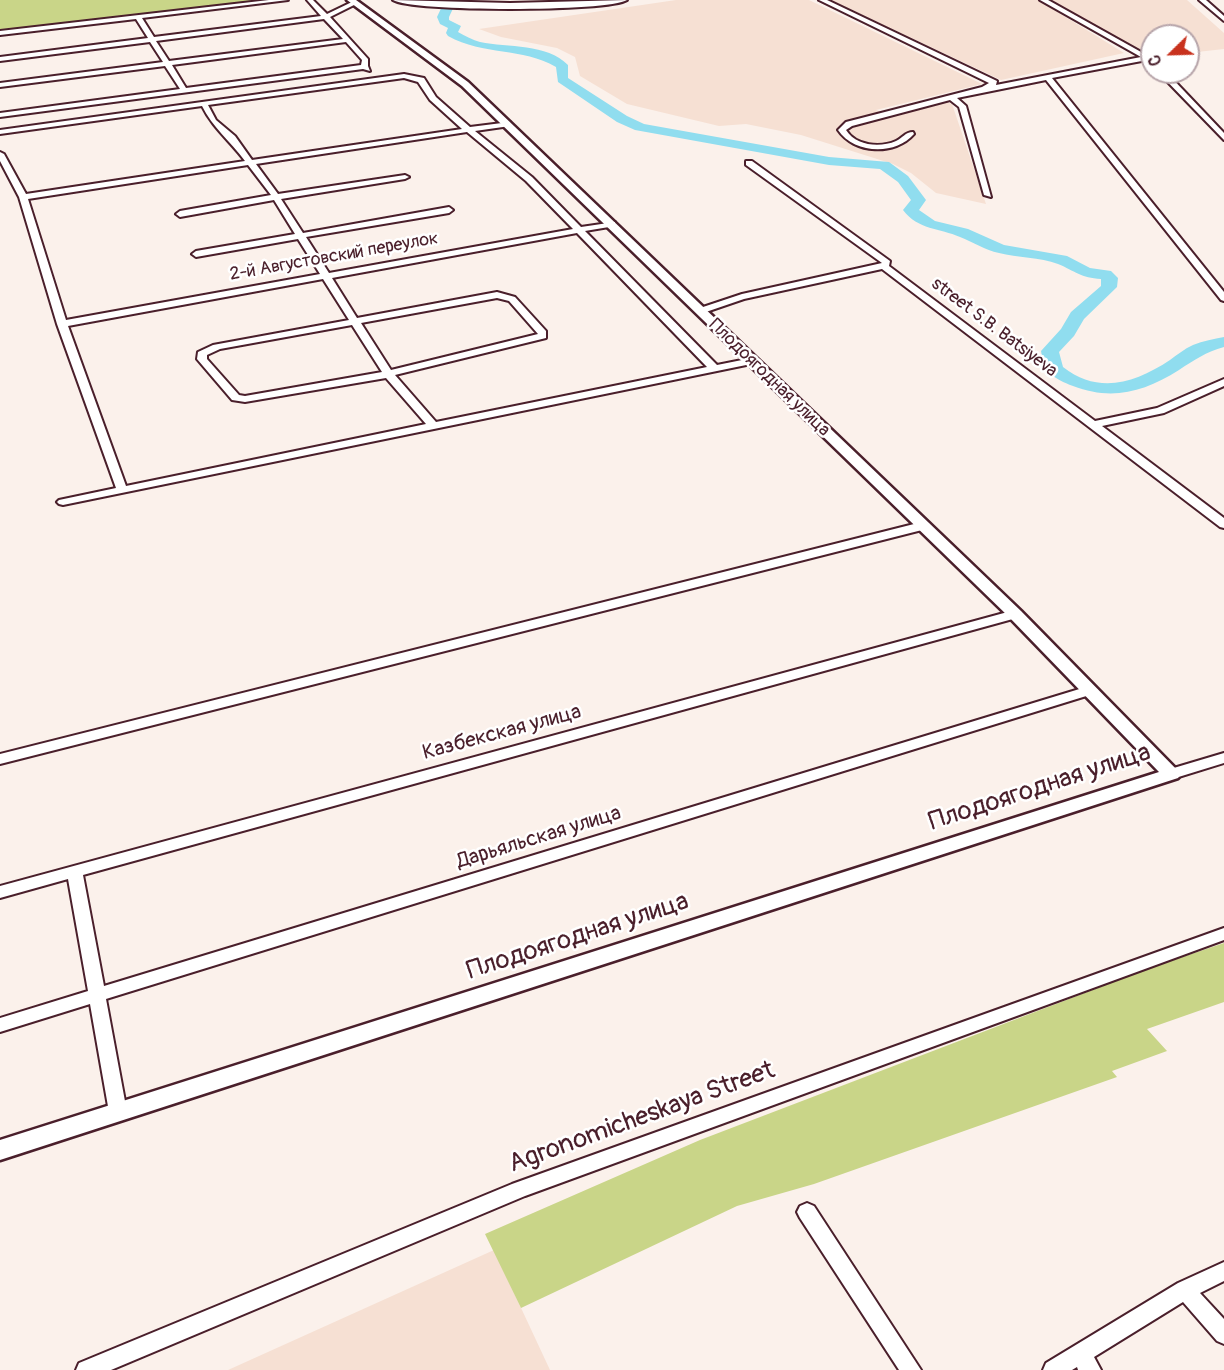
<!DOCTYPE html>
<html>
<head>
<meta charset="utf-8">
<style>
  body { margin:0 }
  #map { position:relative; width:1224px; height:1370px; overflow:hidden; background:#fbf1eb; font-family:Pangolin,sans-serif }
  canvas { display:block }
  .north { position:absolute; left:1140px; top:24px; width:60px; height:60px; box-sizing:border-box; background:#fff; border:2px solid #b7a5aa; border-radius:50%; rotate:247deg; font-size:16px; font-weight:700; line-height:24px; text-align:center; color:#4a1f2b }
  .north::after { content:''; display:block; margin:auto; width:21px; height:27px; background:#c8321e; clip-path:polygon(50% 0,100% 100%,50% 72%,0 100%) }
</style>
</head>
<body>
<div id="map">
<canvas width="1224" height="1370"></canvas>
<div class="north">С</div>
</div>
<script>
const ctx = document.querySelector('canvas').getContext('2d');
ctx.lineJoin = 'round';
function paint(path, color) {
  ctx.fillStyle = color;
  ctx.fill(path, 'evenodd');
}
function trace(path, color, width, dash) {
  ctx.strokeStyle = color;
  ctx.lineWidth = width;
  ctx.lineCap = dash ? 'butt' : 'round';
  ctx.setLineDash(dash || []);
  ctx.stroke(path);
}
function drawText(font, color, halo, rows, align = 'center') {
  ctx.font = font + ' Pangolin,sans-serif';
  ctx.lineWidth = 5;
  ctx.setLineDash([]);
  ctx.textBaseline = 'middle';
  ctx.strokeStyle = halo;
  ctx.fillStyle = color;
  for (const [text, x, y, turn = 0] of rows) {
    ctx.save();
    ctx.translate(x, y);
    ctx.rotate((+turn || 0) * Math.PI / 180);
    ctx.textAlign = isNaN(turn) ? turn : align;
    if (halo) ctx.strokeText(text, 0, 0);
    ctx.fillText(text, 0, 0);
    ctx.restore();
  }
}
paint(new Path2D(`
  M 676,0 L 809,0 L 982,84 L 876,110 L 889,115 L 945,101 L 952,104 L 986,204 L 936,193 L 911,173 L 893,164 L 801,135 L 746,124 L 719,126 L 627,104 L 580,76 L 575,57 L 557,48 L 501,37 L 479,29 Z
  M 830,0 L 1038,0 L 1124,53 L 1001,80 Z
  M 1050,0 L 1187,0 L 1224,33 L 1224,49 L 1188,53 L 1188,36 L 1152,36 L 1152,57 Z
  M 494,1250 L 550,1370 L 228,1370 Z`), '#f6e0d3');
paint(new Path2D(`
  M 0,0 L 267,0 L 0,31 Z
  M 1224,943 L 1224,1002 L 1147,1029 L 1167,1051 L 1112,1071 L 1117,1077 L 814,1184 L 737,1206 L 521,1308 L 485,1234 L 700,1140 L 1150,968 Z`), '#c9d588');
paint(new Path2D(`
  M 445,0 L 457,0 L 449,17 L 449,20 L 461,26 L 458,32 C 465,36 473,40 480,42 C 508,48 547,43 568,65 L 568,78 L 627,116 L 644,124 L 829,157 L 889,162 L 908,176 L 926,200 L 919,210 L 935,221 L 968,229 L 1004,245 L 1067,256 L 1090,268 L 1111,271 L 1118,278 L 1117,287 L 1084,319 L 1074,336 L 1059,352 L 1063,367 C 1099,395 1135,383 1170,360 C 1177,355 1184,349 1193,345 C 1203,341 1214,339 1224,337 L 1224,347 C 1206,352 1194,360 1179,370 C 1144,392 1112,401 1073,386 C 1054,379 1044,372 1041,351 L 1061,329 L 1071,312 L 1101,286 L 1101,279 C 1081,278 1075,271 1058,264 C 1040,257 1017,258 999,253 C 985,250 973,242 960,237 C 940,228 918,230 903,210 L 911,200 L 898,182 L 880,169 L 829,165 L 635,130 L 617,122 L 558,82 L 556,67 C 522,47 484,56 448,36 L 446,33 L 448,28 L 440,24 L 437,17 Z`), '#90ddef');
const minor = new Path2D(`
  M 269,0 L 288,0 L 142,18 L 154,37 L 321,16 L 307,0 L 313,0 L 327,14 L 354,1 L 356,4 L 330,17 L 368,59 L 368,66 L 370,71 L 363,69 L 0,117 L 0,113 L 180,89 L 165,66 L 0,87 L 0,83 L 163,62 L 150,42 L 0,61 L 0,57 L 148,38 L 136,19 L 0,35 L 0,31 ZM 324,19 L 343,39 L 169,61 L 156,41 ZM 346,42 L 362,60 L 361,65 L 186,88 L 172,65 Z
  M 819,0 L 827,0 L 997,81 L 996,85 L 1141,57 L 1040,0 L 1048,0 L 1150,57 L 1151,62 L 1147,60 L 1052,78 L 1224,292 L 1224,301 L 1221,300 L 1046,80 L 957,98 L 966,106 L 991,197 L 984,195 L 959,107 L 950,100 L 852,126 L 846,130 C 856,146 880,148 896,141 C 903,138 905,132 913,132 L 914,134 C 895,156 854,154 838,130 L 846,122 L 982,87 L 989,83 Z
  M 1199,0 L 1206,0 L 1224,16 L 1224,21 Z
  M 1158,72 L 1166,72 L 1224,133 L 1224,140 Z
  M 404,74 L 424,78 L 436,97 L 470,127 L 510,122 L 510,126 L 475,131 L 532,177 L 581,227 L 615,222 L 615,226 L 585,231 L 717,365 L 752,358 L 757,361 L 756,363 L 63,505 L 59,504 L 57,502 L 59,500 L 116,488 L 57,324 L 19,197 L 0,161 L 0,152 L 4,154 L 26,194 L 245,161 C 231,142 212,127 202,106 L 0,134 L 0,130 ZM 404,78 L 418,82 L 430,100 L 462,129 L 252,160 L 235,136 L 216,120 L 208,105 ZM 467,132 L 526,181 L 573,229 L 329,273 L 306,237 L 449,213 L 453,210 L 449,207 L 303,233 L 281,199 L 405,179 L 409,177 L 405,175 L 278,194 L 256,164 ZM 248,165 L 271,195 L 180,211 L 176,214 L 180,217 L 274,200 L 295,234 L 196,251 L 192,254 L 196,257 L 298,239 L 320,274 L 66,320 L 28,199 ZM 577,233 L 707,367 L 436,422 L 395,375 L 546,338 L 546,331 L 515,297 L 497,292 L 357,318 L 332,278 ZM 323,279 L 349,320 L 213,345 L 198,352 L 197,359 L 232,400 L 245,402 L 386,378 L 426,424 L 126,486 L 68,326 ZM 497,298 L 509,301 L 538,334 L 391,370 L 361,323 ZM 352,325 L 382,372 L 245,396 L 239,395 L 207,359 L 207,355 L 220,349 Z
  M 746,161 L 752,161 L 890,261 L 889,266 L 1095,421 L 1157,408 L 1224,379 L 1224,386 L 1164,413 L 1102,426 L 1224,518 L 1224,528 L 1220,527 L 882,269 L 744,299 L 703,313 L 697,313 L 697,309 L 742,294 L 882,263 L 746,165 Z
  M 922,522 L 926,523 L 928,526 L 926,529 L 0,764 L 0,754 Z
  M 1015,610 L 1020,611 L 1021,614 L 1020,617 L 83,875 L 104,986 L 1086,687 L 1091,686 L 1098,690 L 1096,693 L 106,999 L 127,1112 L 124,1117 L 118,1120 L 112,1117 L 109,1112 L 90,1004 L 0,1032 L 0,1018 L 88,991 L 68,879 L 0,898 L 0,886 Z
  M 1224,753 L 1224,763 L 1172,779 L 1167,778 L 1165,774 L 1167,770 Z
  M 1224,928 L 1224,940 L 525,1196 L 111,1370 L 76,1370 L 79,1363 L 512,1184 Z
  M 807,1203 L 814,1206 L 921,1370 L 899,1370 L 800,1218 L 797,1212 L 800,1206 Z
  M 1224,1262 L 1224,1281 L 1200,1293 L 1224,1319 L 1224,1344 L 1217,1341 L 1183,1302 L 1094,1357 L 1101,1370 L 1078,1370 L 1077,1367 L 1072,1370 L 1043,1370 L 1046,1363 L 1178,1283 Z`);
const tertiary = new Path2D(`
  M 347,0 L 356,0 L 468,82 L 1021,611 L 1181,774 L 1178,778 L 0,1160 L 0,1140 L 1159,772 L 1009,617 L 462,86 Z`);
const secondary = new Path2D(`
  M 393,0 L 510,3 L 627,0 C 609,12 411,12 393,0 Z`);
trace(minor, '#4a1f2b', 4);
trace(tertiary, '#4a1f2b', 5);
trace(secondary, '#4a1f2b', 4);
paint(minor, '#fff');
paint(tertiary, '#fff');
paint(secondary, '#fff');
drawText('18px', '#4a1f2b', '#fff', [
  ["2-й Августовский переулок",334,257,-10],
  ["street S.B. Batsiyeva",994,328,37],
  ["Плодоягодная улица",769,378,44]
]);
drawText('21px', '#4a1f2b', '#fff', [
  ["Казбекская улица",502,733,-15],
  ["Дарьяльская улица",539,838,-17]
]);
drawText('26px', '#4a1f2b', '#fff', [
  ["Плодоягодная улица",1040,788,-18],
  ["Плодоягодная улица",578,937,-18],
  ["Agronomicheskaya Street",642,1118,-20]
]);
</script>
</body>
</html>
